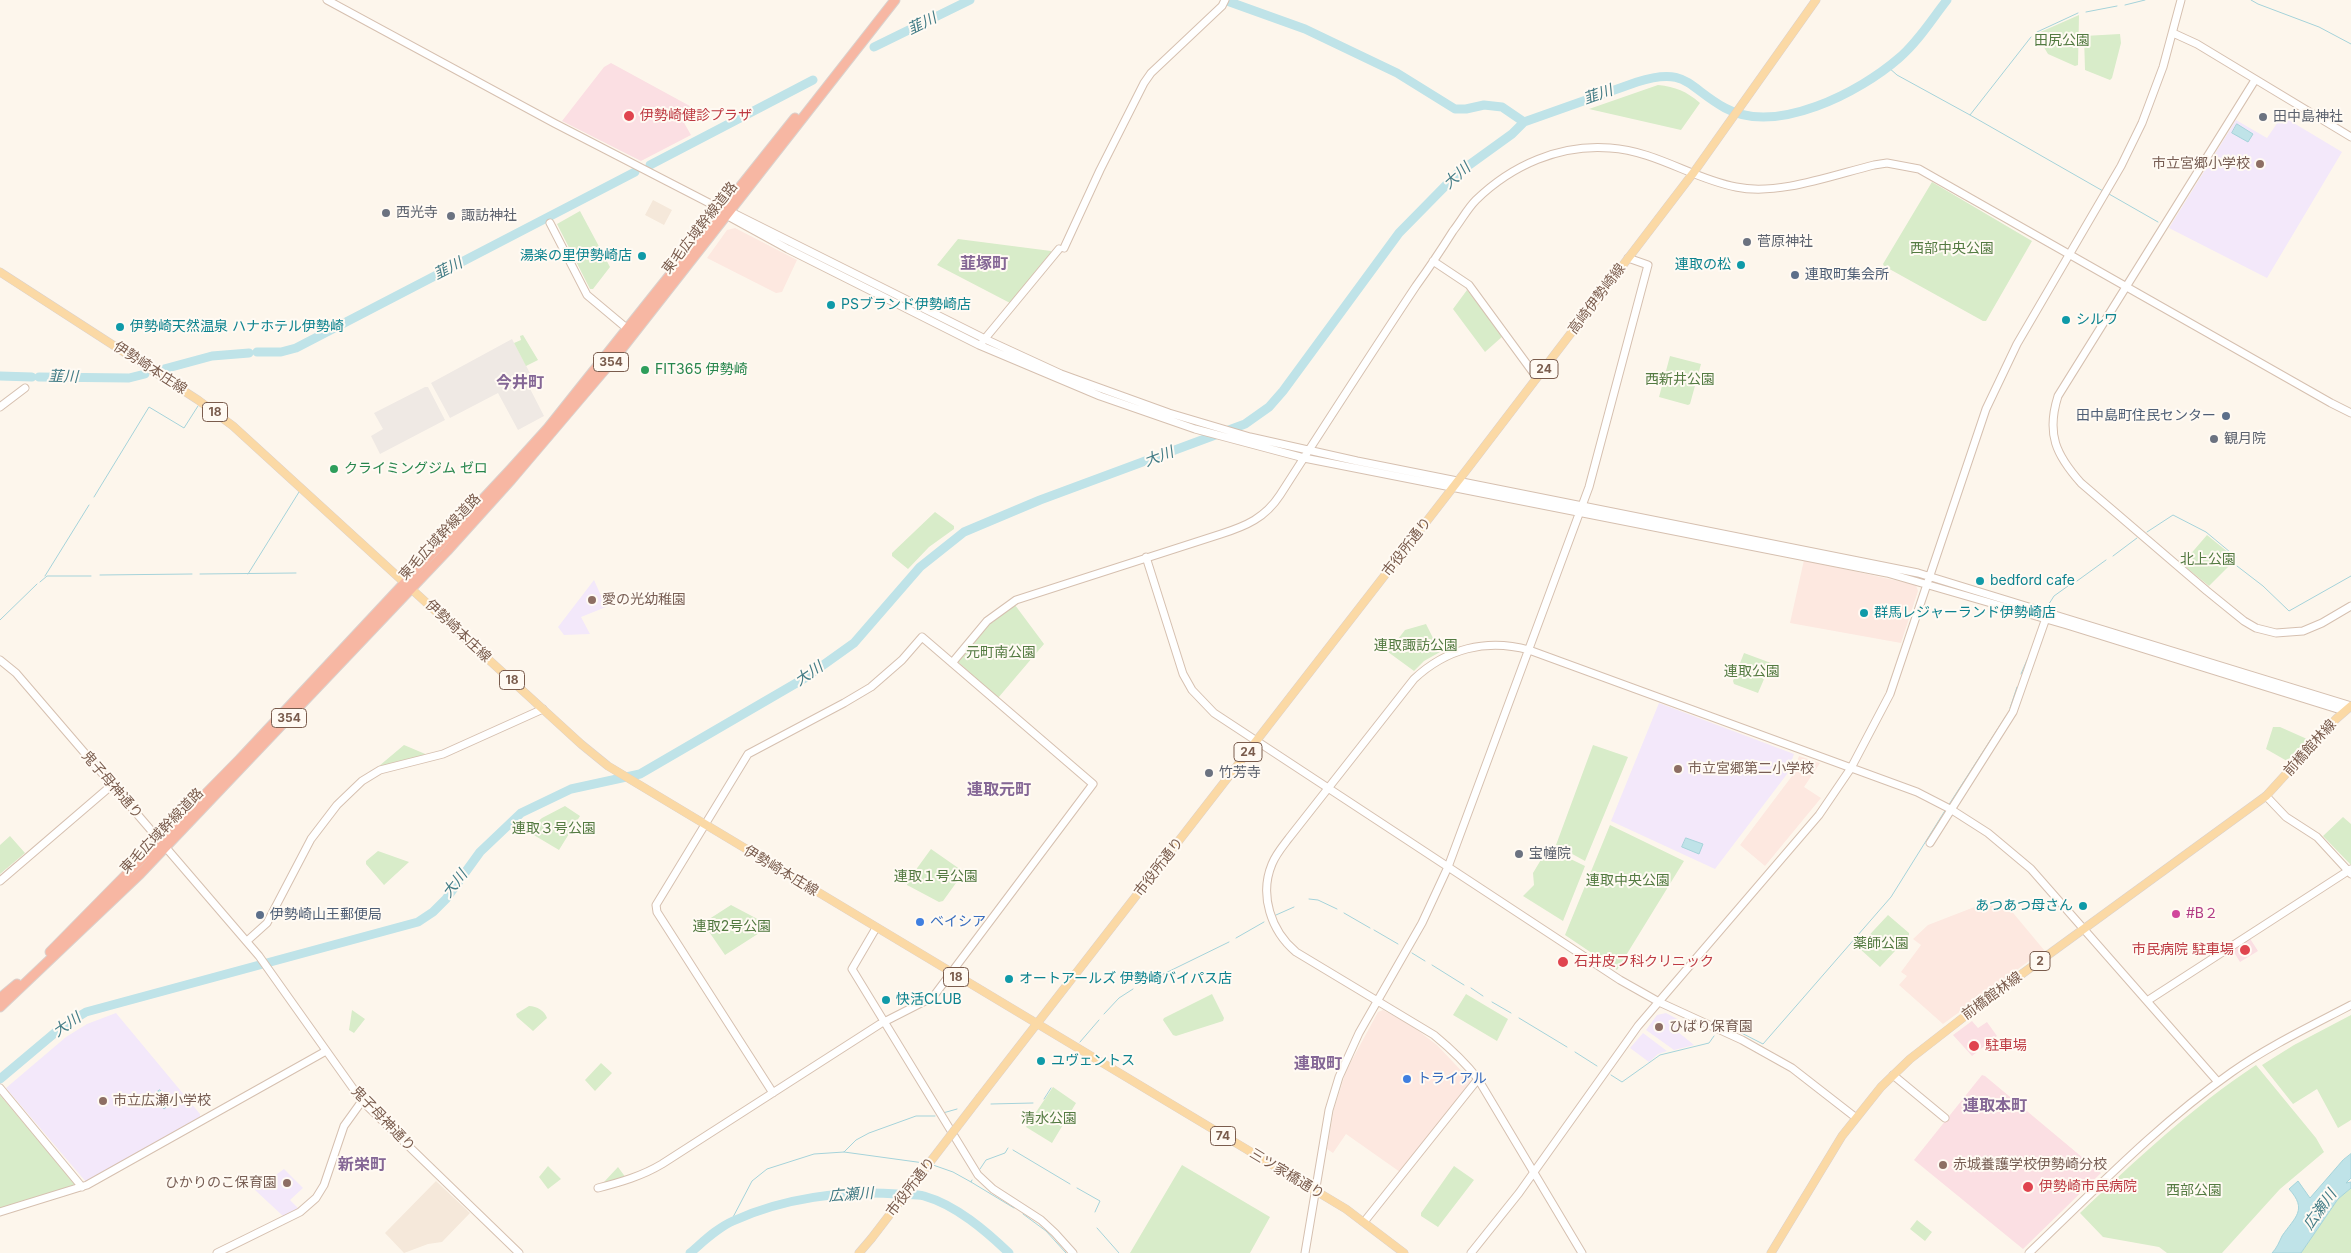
<!DOCTYPE html>
<html>
<head>
<meta charset="utf-8">
<style>
  body { margin:0 }
  canvas { display:block; background:#fdf6ec }
</style>
</head>
<body>
<canvas width="2351" height="1253"></canvas>
<script>
const ctx = document.querySelector('canvas').getContext('2d');
ctx.lineJoin = 'round';
function paint(path, color) {
  ctx.fillStyle = color;
  ctx.fill(path, 'evenodd');
}
function trace(path, color, width, dash) {
  ctx.strokeStyle = color;
  ctx.lineWidth = width;
  ctx.lineCap = dash ? 'butt' : 'round';
  ctx.setLineDash(dash || []);
  ctx.stroke(path);
}
function drawText(font, color, halo, rows, align = 'center') {
  ctx.font = font + ' Inter,"Noto Sans JP",sans-serif';
  ctx.lineWidth = 4;
  ctx.setLineDash([]);
  ctx.textBaseline = 'middle';
  ctx.strokeStyle = halo;
  ctx.fillStyle = color;
  for (const [text, x, y, turn = 0] of rows) {
    ctx.save();
    ctx.translate(x, y);
    ctx.rotate((+turn || 0) * Math.PI / 180);
    ctx.textAlign = isNaN(turn) ? turn : align;
    if (halo) ctx.strokeText(text, 0, 0);
    ctx.fillText(text, 0, 0);
    ctx.restore();
  }
}
paint(new Path2D(`
  M 653,200 L 672,210 L 664,225 L 645,215 Z
  M 436,1181 L 470,1213 L 442,1242 L 428,1244 L 404,1253 L 385,1233 Z`), '#f5e8da');
paint(new Path2D(`
  M 735,228 L 797,260 L 782,292 L 776,293 L 707,258 L 727,230 Z
  M 1804,560 L 1916,585 L 1918,591 L 1901,643 L 1790,623 Z
  M 1799,756 L 1820,763 L 1804,787 L 1821,798 L 1765,866 L 1740,845 L 1792,776 Z
  M 1990,901 L 1994,908 L 2004,902 L 2044,950 L 1943,1024 L 1899,985 L 1907,976 L 1901,972 L 1921,945 L 1913,939 L 1928,925 Z
  M 1383,1010 L 1412,1026 L 1437,1045 L 1471,1081 L 1400,1172 L 1346,1134 L 1333,1153 L 1327,1149 L 1334,1109 L 1346,1071 L 1378,1012 Z`), '#fde8e0');
paint(new Path2D(`
  M 512,339 L 531,375 L 525,379 L 544,416 L 518,430 L 498,393 L 450,418 L 431,383 Z
  M 425,387 L 428,387 L 445,420 L 380,454 L 371,436 L 383,429 L 374,413 Z`), '#efe9e4');
paint(new Path2D(`
  M 2282,116 L 2342,152 L 2267,278 L 2169,228 L 2236,120 L 2267,138 Z
  M 594,580 L 606,607 L 581,617 L 590,634 L 564,635 L 558,627 Z
  M 1659,703 L 1794,754 L 1787,774 L 1715,869 L 1611,821 Z
  M 116,1013 L 200,1114 L 200,1117 L 86,1182 L 6,1088 L 66,1037 L 87,1024 Z
  M 1666,1013 L 1683,1022 L 1678,1032 L 1694,1045 L 1674,1050 L 1646,1030 L 1657,1015 Z
  M 1643,1033 L 1667,1051 L 1658,1054 L 1649,1062 L 1630,1048 Z
  M 284,1169 L 303,1188 L 290,1200 L 299,1209 L 284,1217 L 255,1190 Z`), '#f3e8fa');
paint(new Path2D(`
  M 611,63 L 699,111 L 683,121 L 691,135 L 641,161 L 562,121 L 604,67 Z
  M 2249,937 L 2258,951 L 2240,962 L 2232,949 Z
  M 1972,1021 L 1978,1028 L 1987,1022 L 1997,1036 L 1972,1056 L 1953,1035 Z
  M 1982,1075 L 1985,1076 L 2101,1173 L 2023,1249 L 1914,1160 Z`), '#fbdfe3');
paint(new Path2D(`
  M 2079,15 L 2078,65 L 2075,66 L 2048,54 L 2036,34 Z
  M 2120,34 L 2121,43 L 2112,78 L 2110,80 L 2085,70 L 2084,36 Z
  M 1658,85 C 1676,87 1686,91 1700,103 L 1681,130 L 1589,109 Z
  M 1932,182 L 2032,241 L 1986,321 L 1983,321 L 1884,266 L 1883,264 Z
  M 580,211 L 610,267 L 593,289 L 590,289 L 557,224 Z
  M 958,239 L 1051,251 L 1051,253 L 1010,303 L 937,265 Z
  M 1467,290 L 1503,336 L 1485,352 L 1453,309 Z
  M 523,335 L 538,360 L 526,366 L 514,343 L 521,340 L 520,336 Z
  M 1670,356 L 1701,364 L 1690,404 L 1688,405 L 1659,397 Z
  M 935,512 L 954,526 L 954,529 L 929,547 L 908,569 L 892,556 L 892,553 Z
  M 2207,535 L 2234,557 L 2235,560 L 2209,586 L 2182,564 Z
  M 1015,605 L 1044,644 L 998,698 L 957,661 L 986,627 Z
  M 1426,624 L 1440,652 L 1424,661 L 1414,671 L 1388,652 L 1405,630 Z
  M 1744,653 L 1771,663 L 1758,693 L 1734,684 L 1733,681 Z
  M 2273,727 L 2280,727 L 2307,739 L 2287,761 L 2266,749 Z
  M 404,745 L 430,756 L 378,767 L 379,766 Z
  M 1593,745 L 1628,757 L 1585,861 L 1556,845 Z
  M 565,806 L 580,816 L 559,850 L 527,831 L 542,818 Z
  M 2343,817 L 2351,824 L 2351,865 L 2323,836 Z
  M 1610,825 L 1684,861 L 1617,970 L 1565,935 Z
  M 10,836 L 25,853 L 0,874 L 0,845 Z
  M 1548,848 L 1585,866 L 1563,921 L 1523,896 L 1534,885 L 1533,873 Z
  M 931,849 L 964,872 L 943,901 L 939,902 L 907,885 L 907,882 Z
  M 378,851 L 409,862 L 384,885 L 366,864 L 366,861 Z
  M 731,905 L 767,924 L 767,928 L 725,955 L 703,923 Z
  M 1888,915 L 1909,933 L 1909,936 L 1880,967 L 1860,949 L 1860,945 Z
  M 1212,994 L 1224,1018 L 1223,1021 L 1176,1036 L 1173,1035 L 1163,1020 L 1164,1018 Z
  M 1466,994 L 1508,1019 L 1497,1041 L 1453,1015 Z
  M 529,1006 C 537,1006 545,1011 547,1018 L 533,1031 L 517,1017 L 516,1014 Z
  M 352,1010 L 365,1019 L 354,1033 L 349,1030 Z
  M 2351,1015 L 2351,1120 L 2338,1128 L 2317,1089 L 2293,1104 L 2262,1065 L 2294,1045 Z
  M 601,1063 L 612,1073 L 595,1091 L 585,1080 Z
  M 2256,1065 L 2316,1138 L 2324,1152 L 2280,1189 L 2222,1253 L 2167,1253 L 2159,1247 L 2103,1237 L 2080,1213 C 2136,1160 2191,1108 2256,1065 Z
  M 1053,1087 L 1076,1103 L 1052,1143 L 1026,1127 Z
  M 0,1095 L 75,1184 L 73,1187 L 0,1208 Z
  M 1182,1165 L 1270,1217 L 1250,1253 L 1130,1253 Z
  M 548,1166 L 561,1179 L 548,1189 L 539,1177 Z
  M 1454,1166 L 1474,1180 L 1438,1227 L 1421,1216 L 1421,1213 Z
  M 618,1167 L 626,1178 L 603,1184 L 604,1182 Z
  M 2351,1188 L 2351,1253 L 2301,1253 L 2338,1199 Z
  M 1917,1220 L 1932,1232 L 1925,1241 L 1910,1229 Z`), '#d8ecc9');
const water = new Path2D(`
  M 2237,124 L 2253,134 L 2248,142 L 2232,133 Z
  M 1686,838 L 1703,844 L 1699,854 L 1682,847 Z
  M 160,1090 L 171,1103 L 164,1109 L 153,1095 Z
  M 2351,1154 L 2351,1178 L 2346,1183 L 2351,1182 L 2351,1188 L 2338,1199 L 2301,1253 L 2272,1253 C 2277,1248 2279,1242 2282,1236 C 2295,1217 2308,1210 2289,1189 L 2298,1181 L 2310,1198 L 2343,1160 Z`);
paint(water, '#bfe3e8');
trace(water, '#a5d3da', 1);
trace(new Path2D(`
  M 2251,0 L 2258,4 L 2319,27 L 2351,44
  M 2125,5 L 2145,0
  M 2086,12 L 2117,6
  M 2037,32 L 2078,13
  M 1888,67 L 1897,75 L 1970,115 L 2031,37
  M 1970,115 L 2103,191
  M 2109,194 L 2158,222
  M 94,497 L 149,407 L 184,428 L 198,406
  M 2147,532 L 2173,515 L 2206,532 L 2236,557
  M 2113,556 L 2137,538
  M 2237,566 L 2263,586 L 2289,611 L 2351,576
  M 200,574 L 296,573
  M 248,574 L 299,492
  M 100,575 L 192,574
  M 45,576 L 89,505
  M 2077,581 L 2106,560
  M 40,582 L 47,576 L 91,576
  M 2047,607 L 2054,596 L 2068,586
  M 0,620 L 37,584
  M 2021,674 L 2027,660
  M 2010,708 L 2017,687
  M 1948,806 L 2006,716
  M 1309,899 L 1318,900 L 1337,909
  M 1344,913 L 1370,928
  M 1276,915 L 1294,907
  M 1374,930 L 1398,944
  M 1236,938 L 1264,922
  M 1412,953 L 1425,961
  M 1432,965 L 1464,985
  M 1141,985 L 1229,942
  M 1471,988 L 1483,996
  M 1492,1002 L 1511,1013
  M 1104,1014 L 1119,998 L 1133,989
  M 1519,1018 L 1567,1047
  M 1720,1022 L 1763,1044 L 1891,897 L 1946,809
  M 1080,1042 L 1099,1020
  M 1575,1052 L 1597,1066
  M 1065,1064 L 1072,1053
  M 1611,1075 L 1622,1082 L 1660,1055 L 1709,1043 L 1714,1036
  M 1044,1099 L 1051,1088
  M 991,1104 L 1033,1103
  M 943,1113 L 957,1109
  M 1013,1150 L 1070,1184
  M 844,1152 L 924,1163
  M 933,1165 L 953,1172 L 971,1182 L 972,1180
  M 980,1169 L 986,1160 L 1005,1153 L 1008,1148
  M 971,1182 L 1014,1208
  M 1077,1188 L 1100,1201 L 1095,1212
  M 1023,1214 L 1046,1231 L 1066,1253
  M 731,1221 L 752,1181 L 767,1169 L 814,1154 L 844,1152 L 856,1140 L 869,1133 L 916,1116 L 935,1116
  M 1097,1228 L 1119,1253`), '#a5d3da', 1);
trace(new Path2D(`
  M 1227,1 L 1305,29 L 1397,73 L 1455,109 L 1466,109 L 1484,105 L 1502,107 L 1524,122
  M 874,47 L 970,0
  M 650,165 L 813,80
  M 257,352 L 281,352 L 296,348 L 635,172
  M 164,369 L 212,356 L 249,353
  M 0,376 L 32,377
  M 39,377 L 129,378 L 145,374
  M 0,1079 L 63,1026 L 86,1012 L 418,922 L 433,912 L 446,899 L 480,852 L 521,813 L 571,789 L 640,774 L 805,678 L 854,643 L 920,567 L 964,532 L 1040,500 L 1245,424 L 1269,407 L 1283,391 L 1399,233 L 1458,173 L 1512,134 L 1524,122 L 1637,82 C 1687,66 1687,87 1725,108 C 1776,136 1860,92 1899,58 C 1918,42 1932,19 1947,0
  M 690,1253 C 703,1242 717,1228 733,1221 C 783,1198 843,1190 897,1194 C 906,1195 916,1194 924,1196 C 956,1205 986,1231 1009,1253`), '#bfe3e8', 9);
const secondary = new Path2D(`
  M 327,0 L 554,123 L 713,205 L 726,215 L 788,249 L 979,345 L 1100,396 L 1195,429 L 1304,458 L 1887,573 L 2067,625 L 2344,711
  M 2173,33 L 2197,44 L 2351,137
  M 2255,80 L 2058,396 C 2046,434 2056,455 2081,483 L 2207,591 L 2244,621 L 2256,628 L 2276,633 L 2303,631 L 2322,623 L 2351,606
  M 727,210 L 985,339 L 1061,374 L 1169,413 L 1250,437 L 1357,461 L 1918,573 L 2351,706
  M 550,223 L 587,295 L 630,331
  M 1064,248 L 1100,170 L 1144,83 L 1151,73 L 1222,6 L 1225,0
  M 1433,261 L 1469,285 L 1532,371 L 1538,376
  M 983,341 L 1059,249
  M 0,407 L 25,388
  M 1146,557 L 1183,674 L 1192,690 L 1214,713 L 1620,980 L 1659,1002 L 1742,1040 L 1792,1068 L 1855,1117
  M 0,660 L 16,673 L 259,956 L 362,1101 L 519,1253
  M 952,663 L 987,621 L 1016,600 L 1221,534 C 1246,526 1265,518 1280,495 C 1325,425 1370,355 1416,286 C 1429,268 1441,250 1453,231 C 1461,221 1467,209 1476,200 C 1512,165 1560,144 1610,148 C 1656,151 1693,179 1736,187 C 1778,196 1833,175 1874,165 L 1887,163 L 1919,169 L 2331,403 L 2351,413
  M 2266,796 L 2286,817 L 2317,837 L 2351,874
  M 1930,843 L 2013,712 L 2046,618
  M 0,881 L 112,785
  M 876,928 L 852,969 L 978,1175 L 993,1189 L 1041,1220 L 1055,1233 L 1073,1253
  M 247,941 L 267,923 L 311,839 L 337,805 L 362,781 L 380,770 L 443,754 L 543,709
  M 2147,1001 L 2351,869
  M 1893,1075 L 1945,1118
  M 0,1088 L 82,1187
  M 598,1188 C 621,1182 642,1176 662,1164 L 880,1024 L 933,997 L 1093,784 L 922,637 L 902,660 L 871,687 L 844,703 L 748,754 L 656,905 L 657,912 L 773,1093
  M 0,1212 L 87,1185 L 326,1051
  M 1364,1222 L 1478,1079
  M 217,1253 L 300,1212 L 316,1198 L 324,1185 L 344,1126 L 362,1101
  M 1305,1253 L 1329,1110 L 1339,1077 L 1359,1033 L 1422,923 L 1448,867 L 1589,487 L 1648,265 L 1628,258
  M 1471,1253 L 1519,1193 L 1638,1026 L 1819,815 L 1851,768 L 1890,694 L 1986,409 L 2017,344 L 2121,166 L 2142,123 L 2163,67 L 2181,0
  M 1582,1253 L 1478,1079 C 1465,1062 1451,1049 1434,1035 L 1296,952 C 1271,931 1259,895 1272,864 C 1276,854 1283,846 1289,838 L 1414,679 C 1446,649 1486,638 1529,650 L 1917,792 L 1952,810 L 1988,833 L 2031,869 L 2218,1082
  M 2029,1253 C 2095,1190 2158,1124 2232,1072 C 2269,1046 2311,1026 2351,1005`);
const primary = new Path2D(`
  M 0,272 L 198,400 L 233,426 L 581,744 L 608,766 L 1346,1209 L 1404,1253
  M 980,1097 L 1468,468 L 1694,172 L 1816,0
  M 859,1253 L 871,1239
  M 1771,1253 L 1842,1136 L 1881,1087 L 1910,1059 L 1978,1006 L 2266,796 L 2336,719 L 2351,706`);
const highway = new Path2D(`
  M 50,952 L 240,759 L 510,470 L 548,428 L 795,118
  M 0,998 L 17,984
  M 0,1007 L 140,874 L 447,551 L 511,480 L 613,360 L 895,0`);
trace(secondary, '#d6c0b0', 9);
trace(primary, '#dad1cd', 9);
trace(highway, '#dad1cd', 11);
trace(secondary, '#fff', 7);
trace(primary, '#fbd9a5', 8);
trace(highway, '#f7b7a3', 9);
const primaryBridge = new Path2D(`
  M 871,1239 L 980,1097`);
trace(primaryBridge, '#dad1cd', 9, []);
trace(primaryBridge, '#fbd9a5', 8);
for (const [x, y, r, color] of [
  [629,116,6,"#e0444e"],
  [2263,117,5,"#6b7280"],
  [2260,164,5,"#8d6e63"],
  [386,213,5,"#6b7280"],
  [451,216,5,"#6b7280"],
  [1747,242,5,"#6b7280"],
  [642,256,5,"#0f9aa8"],
  [1741,265,5,"#0f9aa8"],
  [1795,275,5,"#5c6f8a"],
  [831,305,5,"#0f9aa8"],
  [2066,320,5,"#0f9aa8"],
  [120,327,5,"#0f9aa8"],
  [645,370,5,"#2e9e5b"],
  [2226,416,5,"#5c6f8a"],
  [2214,439,5,"#6b7280"],
  [334,469,5,"#2e9e5b"],
  [1980,581,5,"#0f9aa8"],
  [592,600,5,"#8d6e63"],
  [1864,613,5,"#0f9aa8"],
  [1678,769,5,"#8d6e63"],
  [1209,773,5,"#6b7280"],
  [1519,854,5,"#6b7280"],
  [2083,906,5,"#0f9aa8"],
  [2176,914,5,"#d1479c"],
  [260,915,5,"#5c6f8a"],
  [920,922,5,"#3f7fe0"],
  [2245,950,6,"#e0444e"],
  [1563,962,6,"#e0444e"],
  [1009,979,5,"#0f9aa8"],
  [886,1000,5,"#0f9aa8"],
  [1659,1027,5,"#8d6e63"],
  [1974,1046,6,"#e0444e"],
  [1041,1061,5,"#0f9aa8"],
  [1407,1079,5,"#3f7fe0"],
  [103,1101,5,"#8d6e63"],
  [1943,1165,5,"#8d6e63"],
  [287,1183,5,"#8d6e63"],
  [2028,1187,6,"#e0444e"]
]) {
  const dot = new Path2D();
  dot.arc(x, y, r, 0, 2 * Math.PI);
  ctx.fillStyle = color;
  ctx.fill(dot);
  trace(dot, '#fffaf3', 2);
}
for (const [x, y, w] of [
  [611,362,35],
  [1544,369,28],
  [215,412,25],
  [512,680,25],
  [289,718,35],
  [1248,752,28],
  [2040,961,20],
  [956,977,25],
  [1223,1136,25]
]) {
  const box = new Path2D();
  box.roundRect(x - w / 2, y - 9.5, w, 19, 4);
  ctx.fillStyle = '#fffaf3';
  ctx.fill(box);
  trace(box, '#7a5c4d', 1);
}
drawText('bold 12px', '#7a5c4d', null, [
  ["354",611,362],
  ["24",1544,369],
  ["18",215,412],
  ["18",512,680],
  ["354",289,718],
  ["24",1248,752],
  ["2",2040,961],
  ["18",956,977],
  ["74",1223,1136]
]);
drawText('14px', '#537a41', '#fffaf3', [
  ["田尻公園",2062,41],
  ["西部中央公園",1952,249],
  ["西新井公園",1680,380],
  ["北上公園",2208,560],
  ["連取諏訪公園",1416,646],
  ["元町南公園",1001,653],
  ["連取公園",1752,672],
  ["連取３号公園",554,829],
  ["連取１号公園",936,877],
  ["連取中央公園",1628,881],
  ["連取2号公園",732,927],
  ["薬師公園",1881,944],
  ["清水公園",1049,1119],
  ["西部公園",2194,1191]
]);
drawText('14px', '#be3a42', '#fffaf3', [
  ["伊勢崎健診プラザ",640,116],
  ["市民病院 駐車場",2234,950,"right"],
  ["石井皮フ科クリニック",1574,962],
  ["駐車場",1985,1046],
  ["伊勢崎市民病院",2039,1187]
], 'left');
drawText('14px', '#5b616d', '#fffaf3', [
  ["田中島神社",2273,117],
  ["西光寺",396,213],
  ["諏訪神社",461,216],
  ["菅原神社",1757,242],
  ["観月院",2224,439],
  ["竹芳寺",1219,773],
  ["宝幢院",1529,854]
], 'left');
drawText('14px', '#785e54', '#fffaf3', [
  ["市立宮郷小学校",2250,164,"right"],
  ["愛の光幼稚園",602,600],
  ["市立宮郷第二小学校",1688,769],
  ["ひばり保育園",1669,1027],
  ["市立広瀬小学校",113,1101],
  ["赤城養護学校伊勢崎分校",1953,1165],
  ["ひかりのこ保育園",277,1183,"right"]
], 'left');
drawText('14px', '#7a5c4d', '#fffaf3', [
  ["東毛広域幹線道路",700,228,-52],
  ["高崎伊勢崎線",1597,299,-53],
  ["伊勢崎本庄線",150,368,33],
  ["東毛広域幹線道路",440,537,-47],
  ["市役所通り",1407,547,-52],
  ["伊勢崎本庄線",458,631,43],
  ["前橋館林線",2310,748,-48],
  ["鬼子母神通り",112,785,49],
  ["東毛広域幹線道路",162,831,-46],
  ["市役所通り",1159,867,-52],
  ["伊勢崎本庄線",781,871,31],
  ["前橋館林線",1992,996,-36],
  ["鬼子母神通り",383,1119,46],
  ["三ツ家橋通り",1287,1174,31],
  ["市役所通り",911,1187,-52]
]);
drawText('14px', '#0d838f', '#fffaf3', [
  ["湯楽の里伊勢崎店",632,256,"right"],
  ["連取の松",1731,265,"right"],
  ["PSブランド伊勢崎店",841,305],
  ["シルワ",2076,320],
  ["伊勢崎天然温泉 ハナホテル伊勢崎",130,327],
  ["bedford cafe",1990,581],
  ["群馬レジャーランド伊勢崎店",1874,613],
  ["あつあつ母さん",2073,906,"right"],
  ["オートアールズ 伊勢崎バイパス店",1019,979],
  ["快活CLUB",896,1000],
  ["ユヴェントス",1051,1061]
], 'left');
drawText('14px', '#4e5e75', '#fffaf3', [
  ["連取町集会所",1805,275],
  ["田中島町住民センター",2216,416,"right"],
  ["伊勢崎山王郵便局",270,915]
], 'left');
drawText('14px', '#27864d', '#fffaf3', [
  ["FIT365 伊勢崎",655,370],
  ["クライミングジム ゼロ",344,469]
], 'left');
drawText('14px', '#b23c85', '#fffaf3', [
  ["#B２",2186,914]
], 'left');
drawText('14px', '#366cbe', '#fffaf3', [
  ["ベイシア",930,922],
  ["トライアル",1417,1079]
], 'left');
drawText('italic 15px', '#437c86', '#fffaf3', [
  ["韮川",922,24,-26],
  ["韮川",1598,95,-20],
  ["大川",1457,176,-42],
  ["韮川",448,269,-27],
  ["韮川",63,377,1],
  ["大川",1159,457,-21],
  ["大川",809,674,-34],
  ["大川",455,884,-52],
  ["大川",67,1025,-35],
  ["広瀬川",851,1195,-4],
  ["広瀬川",2320,1210,-54]
]);
drawText('bold 16px', '#846695', '#fffaf3', [
  ["韮塚町",984,264],
  ["今井町",520,383],
  ["連取元町",999,790],
  ["連取町",1318,1064],
  ["連取本町",1995,1106],
  ["新栄町",362,1165]
]);
</script>
</body>
</html>
